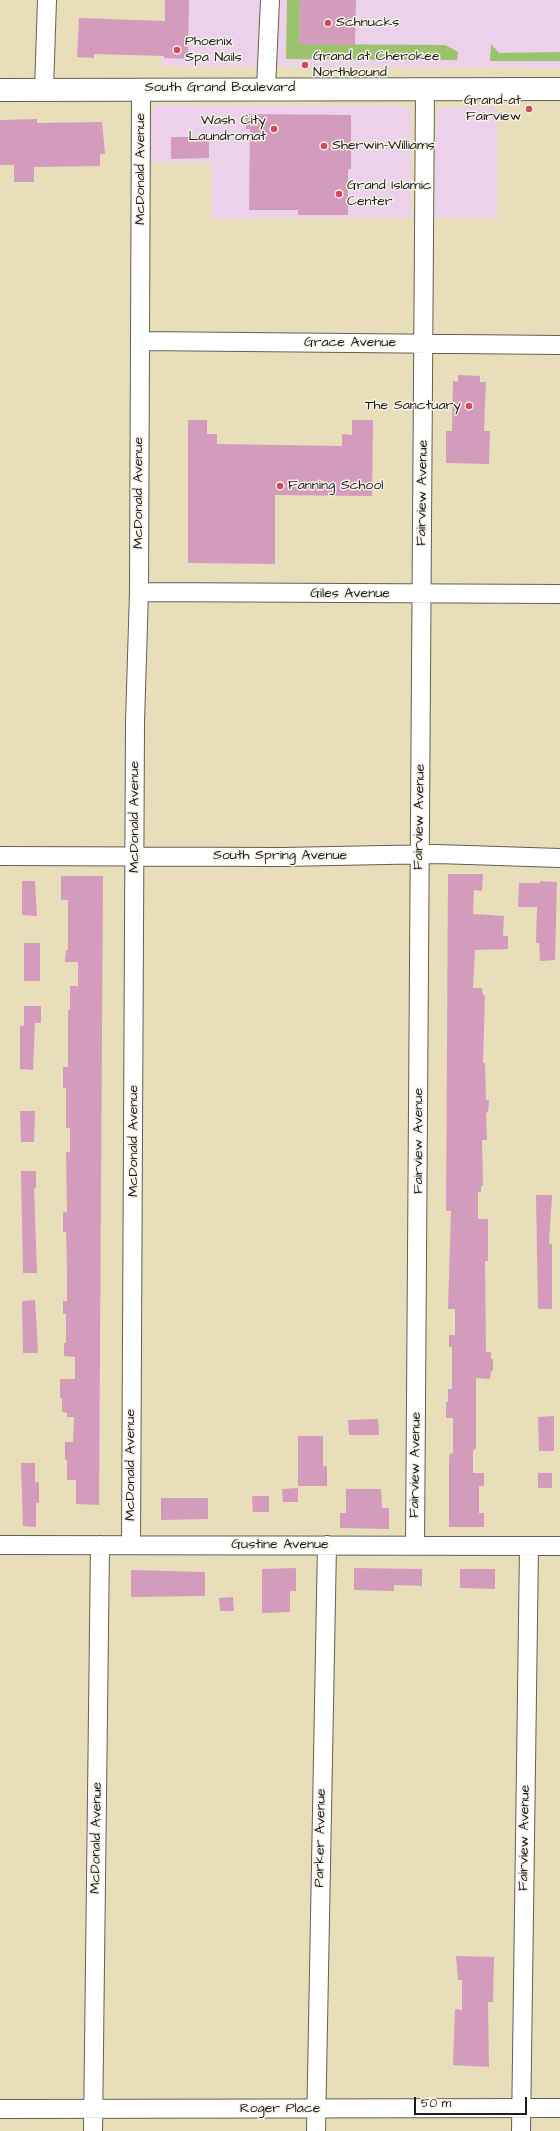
<!DOCTYPE html>
<html>
<head>
<meta charset="utf-8">
<style>
  body { margin:0 }
  #map { position:relative; width:560px; height:2131px; overflow:hidden; background:#e8dfba; font-family:"Architects Daughter",sans-serif }
  canvas { display:block }
  .scale { position:absolute; left:414px; top:2097px; width:113px; height:18px; box-sizing:border-box; border:2px solid #1c1c1c; border-top:0; padding-left:5px; font-size:12px; line-height:14px; white-space:nowrap; color:#1c1c1c; -webkit-text-stroke:3px #f7f3e8; paint-order:stroke }
</style>
</head>
<body>
<div id="map">
<canvas width="560" height="2131"></canvas>
<div class="scale">50 m</div>
</div>
<script>
const ctx = document.querySelector('canvas').getContext('2d');
ctx.lineJoin = 'round';
function paint(path, color) {
  ctx.fillStyle = color;
  ctx.fill(path, 'evenodd');
}
function trace(path, color, width, dash) {
  ctx.strokeStyle = color;
  ctx.lineWidth = width;
  ctx.lineCap = dash ? 'butt' : 'round';
  ctx.setLineDash(dash || []);
  ctx.stroke(path);
}
function drawText(font, color, halo, rows, align = 'center') {
  ctx.font = font + ' "Architects Daughter",sans-serif';
  ctx.lineWidth = 3;
  ctx.setLineDash([]);
  ctx.textBaseline = 'middle';
  ctx.strokeStyle = halo;
  ctx.fillStyle = color;
  for (const [text, x, y, turn = 0] of rows) {
    ctx.save();
    ctx.translate(x, y);
    ctx.rotate((+turn || 0) * Math.PI / 180);
    ctx.textAlign = isNaN(turn) ? turn : align;
    if (halo) ctx.strokeText(text, 0, 0);
    ctx.fillText(text, 0, 0);
    ctx.restore();
  }
}
paint(new Path2D(`
  M 164,0 L 560,0 L 560,68 L 165,66 L 162,62 Z
  M 161,105 L 404,106 L 409,108 L 411,123 L 411,218 L 212,219 L 211,163 L 150,163 L 150,116 L 155,106 Z
  M 443,107 L 497,107 L 497,218 L 434,218 L 436,118 L 437,110 Z`), '#ecd1ea');
paint(new Path2D(`
  M 287,0 L 300,0 L 299,44 L 445,45 L 458,52 L 457,60 L 286,59 Z
  M 491,44 L 499,53 L 560,52 L 560,61 L 490,61 Z`), '#9bc26d');
paint(new Path2D(`
  M 165,0 L 189,0 L 188,59 L 164,58 L 164,56 L 94,54 L 94,58 L 77,57 L 79,18 L 165,21 Z
  M 300,0 L 356,0 L 355,45 L 299,44 Z
  M 246,114 L 351,115 L 351,169 L 348,169 L 348,215 L 298,215 L 298,210 L 249,210 L 250,129 L 246,129 Z
  M 37,119 L 37,123 L 102,122 L 105,154 L 100,154 L 100,166 L 34,167 L 34,182 L 14,182 L 14,165 L 0,165 L 0,120 Z
  M 171,137 L 209,137 L 209,158 L 171,159 Z
  M 458,375 L 480,376 L 480,382 L 486,382 L 484,431 L 490,431 L 489,464 L 446,463 L 446,431 L 452,431 L 453,381 L 458,382 Z
  M 188,420 L 207,420 L 207,434 L 217,434 L 217,444 L 342,446 L 342,434 L 352,435 L 352,420 L 373,420 L 372,496 L 275,495 L 275,564 L 188,563 Z
  M 448,874 L 483,874 L 482,891 L 474,890 L 473,914 L 504,916 L 503,936 L 508,936 L 508,949 L 475,950 L 473,988 L 482,988 L 483,995 L 485,996 L 483,1063 L 485,1063 L 486,1100 L 489,1100 L 488,1112 L 486,1113 L 487,1140 L 482,1140 L 483,1186 L 481,1186 L 481,1192 L 478,1192 L 478,1219 L 488,1219 L 488,1261 L 485,1261 L 486,1352 L 491,1352 L 491,1359 L 493,1359 L 493,1371 L 491,1371 L 490,1379 L 476,1378 L 476,1449 L 474,1449 L 473,1453 L 473,1473 L 484,1473 L 484,1486 L 479,1486 L 479,1513 L 484,1513 L 484,1527 L 449,1527 L 449,1458 L 450,1453 L 453,1454 L 453,1418 L 446,1418 L 446,1402 L 448,1402 L 448,1389 L 452,1389 L 452,1347 L 449,1347 L 449,1335 L 455,1335 L 455,1309 L 448,1309 L 451,1211 L 446,1211 Z
  M 61,876 L 103,876 L 99,1505 L 76,1504 L 76,1480 L 67,1480 L 67,1460 L 65,1460 L 65,1442 L 73,1442 L 74,1417 L 67,1417 L 67,1413 L 62,1412 L 62,1398 L 60,1398 L 60,1379 L 75,1379 L 75,1357 L 64,1356 L 64,1343 L 66,1343 L 66,1314 L 63,1314 L 63,1301 L 67,1301 L 67,1267 L 66,1232 L 63,1232 L 63,1212 L 67,1212 L 66,1152 L 70,1152 L 70,1128 L 66,1128 L 66,1088 L 63,1088 L 63,1067 L 68,1067 L 68,1010 L 70,1010 L 70,986 L 78,986 L 78,962 L 65,962 L 66,950 L 68,950 L 68,900 L 61,900 Z
  M 22,881 L 35,881 L 37,916 L 22,915 Z
  M 540,881 L 557,882 L 555,960 L 540,961 L 539,943 L 536,943 L 537,907 L 518,907 L 519,883 L 540,883 Z
  M 24,943 L 40,943 L 40,981 L 24,981 Z
  M 24,1006 L 41,1006 L 41,1023 L 35,1023 L 33,1070 L 20,1069 L 20,1026 L 24,1026 Z
  M 20,1111 L 35,1111 L 34,1142 L 21,1142 Z
  M 21,1171 L 36,1171 L 36,1188 L 34,1188 L 37,1273 L 23,1273 Z
  M 536,1195 L 552,1195 L 549,1244 L 552,1244 L 552,1309 L 538,1309 Z
  M 35,1300 L 38,1353 L 23,1353 L 22,1301 Z
  M 554,1416 L 554,1451 L 539,1451 L 538,1417 Z
  M 378,1419 L 379,1435 L 349,1435 L 348,1420 Z
  M 298,1436 L 323,1436 L 323,1466 L 327,1466 L 327,1486 L 298,1486 Z
  M 21,1463 L 35,1463 L 35,1482 L 39,1482 L 39,1503 L 36,1503 L 36,1527 L 23,1526 Z
  M 538,1473 L 552,1473 L 552,1488 L 538,1488 Z
  M 298,1488 L 298,1502 L 283,1502 L 282,1489 Z
  M 346,1489 L 381,1489 L 382,1508 L 389,1508 L 389,1529 L 340,1528 L 340,1513 L 346,1513 Z
  M 252,1496 L 269,1496 L 269,1512 L 253,1512 Z
  M 161,1498 L 208,1498 L 208,1519 L 161,1520 Z
  M 296,1568 L 296,1591 L 290,1591 L 290,1612 L 262,1613 L 262,1569 Z
  M 354,1568 L 422,1569 L 422,1586 L 394,1585 L 394,1591 L 354,1590 Z
  M 460,1569 L 495,1569 L 495,1589 L 460,1588 Z
  M 131,1570 L 205,1572 L 205,1596 L 131,1597 Z
  M 233,1597 L 234,1611 L 220,1611 L 219,1598 Z
  M 456,1956 L 494,1957 L 493,2002 L 488,2002 L 489,2067 L 453,2065 L 455,2009 L 462,2010 L 462,1980 L 458,1980 Z`), '#d39cbd');
const minor = new Path2D(`
  M 266,88 L 270,0
  M 44,90 L 47,0
  M 140,341 L 560,345
  M 139,592 L 560,594
  M 0,856 L 282,857 L 437,854 L 560,858
  M 0,1545 L 560,1546
  M 131,1545 L 135,722 L 139,592 L 141,89
  M 415,1545 L 425,88
  M 0,2109 L 560,2108
  M 93,2131 L 100,1545
  M 316,2131 L 327,1545
  M 521,2131 L 529,1546`);
const major = new Path2D(`
  M 0,90 L 560,89`);
trace(minor, '#636053', 20);
trace(major, '#636053', 24);
trace(minor, '#fff', 18);
trace(major, '#fff', 22);
for (const [x, y, r, color] of [
  [328,23,4,"#d1495b"],
  [177,50,4,"#d1495b"],
  [305,65,4,"#d1495b"],
  [529,109,4,"#d1495b"],
  [274,129,4,"#d1495b"],
  [324,146,4,"#d1495b"],
  [339,194,4,"#d1495b"],
  [469,406,4,"#d1495b"],
  [280,486,4,"#d1495b"]
]) {
  const dot = new Path2D();
  dot.arc(x, y, r, 0, 2 * Math.PI);
  ctx.fillStyle = color;
  ctx.fill(dot);
  trace(dot, '#f7f3e8', 1.5);
}
drawText('14px', '#1c1c1c', '#f7f3e8', [
  ["Schnucks",336,23],
  ["Phoenix",185,42],
  ["Spa Nails",185,58],
  ["Grand at Cherokee",313,57],
  ["Northbound",313,73],
  ["Grand at",521,101,"right"],
  ["Fairview",521,117,"right"],
  ["Wash City",266,121,"right"],
  ["Laundromat",266,137,"right"],
  ["Sherwin-Williams",332,146],
  ["Grand Islamic",347,186],
  ["Center",347,202],
  ["The Sanctuary",461,406,"right"],
  ["Fanning School",288,486]
], 'left');
drawText('14px', '#1c1c1c', '#f7f3e8', [
  ["South Grand Boulevard",220,88],
  ["McDonald Avenue",141,169,-90],
  ["Grace Avenue",350,343],
  ["McDonald Avenue",139,493,-90],
  ["Fairview Avenue",423,493,-89],
  ["Giles Avenue",350,594],
  ["McDonald Avenue",135,817,-90],
  ["Fairview Avenue",420,817,-89],
  ["South Spring Avenue",280,856],
  ["McDonald Avenue",134,1141,-90],
  ["Fairview Avenue",419,1141,-90],
  ["McDonald Avenue",131,1465,-90],
  ["Fairview Avenue",416,1465,-89],
  ["Gustine Avenue",280,1545],
  ["McDonald Avenue",97,1838,-89],
  ["Parker Avenue",321,1838,-89],
  ["Fairview Avenue",525,1838,-89],
  ["Roger Place",280,2109]
]);
</script>
</body>
</html>
